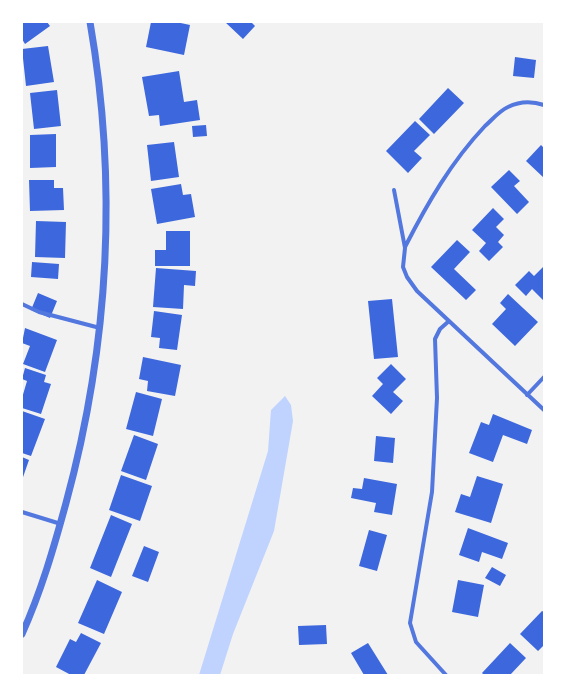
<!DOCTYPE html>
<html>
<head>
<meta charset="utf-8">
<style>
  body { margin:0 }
  #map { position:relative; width:566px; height:697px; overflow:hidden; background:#f2f2f2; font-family:"Roboto Serif",serif }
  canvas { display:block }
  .frame { position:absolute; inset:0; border:23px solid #fff; pointer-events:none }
</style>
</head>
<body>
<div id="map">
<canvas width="566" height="697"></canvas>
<div class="frame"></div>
</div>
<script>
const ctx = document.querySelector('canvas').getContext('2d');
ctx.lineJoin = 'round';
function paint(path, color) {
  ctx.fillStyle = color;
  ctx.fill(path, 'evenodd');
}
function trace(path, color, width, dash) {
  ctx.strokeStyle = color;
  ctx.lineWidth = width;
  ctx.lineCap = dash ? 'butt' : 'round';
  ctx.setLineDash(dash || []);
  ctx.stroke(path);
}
paint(new Path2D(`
  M 285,396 L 291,405 L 293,421 L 274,531 L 233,634 L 220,675 L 199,675 L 268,451 L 271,410 Z`), '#bfd3fe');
paint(new Path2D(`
  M 22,22 L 47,22 L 50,26 L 25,44 L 22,39 Z
  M 151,22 L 176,22 L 190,25 L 184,55 L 146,47 Z
  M 225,22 L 251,22 L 255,26 L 243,39 Z
  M 48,46 L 54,82 L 26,86 L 22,49 Z
  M 515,57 L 536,60 L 534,78 L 513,76 Z
  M 179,71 L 184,102 L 197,100 L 200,120 L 160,126 L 159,115 L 149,116 L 142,77 Z
  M 448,88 L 464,103 L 434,134 L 419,119 Z
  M 57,90 L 61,126 L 34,129 L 30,93 Z
  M 415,121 L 430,135 L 414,151 L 422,158 L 408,173 L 386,151 Z
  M 206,125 L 207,136 L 193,137 L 192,126 Z
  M 56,134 L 56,167 L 30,168 L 30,135 Z
  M 174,142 L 179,177 L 151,181 L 147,145 Z
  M 541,145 L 544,148 L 544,178 L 526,161 Z
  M 509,170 L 520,181 L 514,186 L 529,202 L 517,214 L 491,187 Z
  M 29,180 L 54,180 L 54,188 L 63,188 L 64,210 L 30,211 Z
  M 181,184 L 183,195 L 191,194 L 195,217 L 157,224 L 151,189 Z
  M 493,208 L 504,219 L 496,227 L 504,235 L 498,242 L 503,247 L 489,261 L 479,251 L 486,243 L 472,230 Z
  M 36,221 L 66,222 L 65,258 L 35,257 Z
  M 166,231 L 190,231 L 190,266 L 155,266 L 155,250 L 166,250 Z
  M 457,240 L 470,252 L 454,269 L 476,290 L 466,300 L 431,267 Z
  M 32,262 L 59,264 L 58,279 L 31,277 Z
  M 544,266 L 544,301 L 532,289 L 526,296 L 515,285 L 529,271 L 534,276 Z
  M 156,268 L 196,271 L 195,286 L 184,285 L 183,309 L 153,307 Z
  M 38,293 L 57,301 L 50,318 L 31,310 Z
  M 508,294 L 538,322 L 515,346 L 492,324 L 506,309 L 500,303 Z
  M 392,299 L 398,357 L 374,359 L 368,301 Z
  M 154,311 L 182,315 L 177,350 L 159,348 L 160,338 L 151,337 Z
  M 25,328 L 57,340 L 45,372 L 23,364 L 30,346 L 22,343 Z
  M 143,357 L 181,365 L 175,396 L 147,391 L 148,381 L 139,379 Z
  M 391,364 L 406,379 L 393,392 L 403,401 L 391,414 L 372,396 L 383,384 L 377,378 Z
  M 25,368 L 46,375 L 44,382 L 51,384 L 41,414 L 22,408 L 22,398 L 27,381 L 22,379 Z
  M 136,392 L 162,399 L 153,436 L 126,429 Z
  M 22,411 L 45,419 L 31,456 L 22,453 Z
  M 493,414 L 532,430 L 527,444 L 503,435 L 493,462 L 469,453 L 481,422 L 489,425 Z
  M 134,435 L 158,444 L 146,480 L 121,471 Z
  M 376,436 L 395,438 L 393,463 L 374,461 Z
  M 22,457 L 29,460 L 22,480 Z
  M 121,475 L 152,486 L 140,521 L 109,510 Z
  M 477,476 L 503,484 L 491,523 L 455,512 L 461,494 L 470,497 Z
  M 364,478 L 397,484 L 392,515 L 374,512 L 376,503 L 351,498 L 353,488 L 362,489 Z
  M 111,515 L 132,524 L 111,577 L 90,568 Z
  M 468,528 L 508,543 L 502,559 L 482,552 L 479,562 L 459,555 Z
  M 369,530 L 387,535 L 377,571 L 359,566 Z
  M 144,546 L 159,552 L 148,582 L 132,576 Z
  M 492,567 L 506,575 L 500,586 L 485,578 Z
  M 97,580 L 122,592 L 104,634 L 78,623 Z
  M 458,580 L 484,585 L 478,617 L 452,612 Z
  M 542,611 L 544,612 L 544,645 L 538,651 L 520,634 Z
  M 326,625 L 327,644 L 299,645 L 298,626 Z
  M 81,633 L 101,643 L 84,675 L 71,675 L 56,667 L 70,639 L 76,642 Z
  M 368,643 L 388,675 L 364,675 L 351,653 Z
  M 510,643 L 526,658 L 510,675 L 484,675 L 482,673 Z`), '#3d67dc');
trace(new Path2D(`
  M 394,190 L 405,248 L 403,267 L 407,277 L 417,291 L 544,410
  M 405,247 C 427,204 451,162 485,126 C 492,120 499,111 508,107 C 520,101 532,101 544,105
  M 22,304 L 39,312 L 100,328
  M 527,395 L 544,377
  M 22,512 L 61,524
  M 446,675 L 416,642 L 410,623 L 432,492 L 437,398 L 435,339 L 440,329 L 449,321`), '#5277de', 4);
trace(new Path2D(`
  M 22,634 C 41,592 54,547 66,503 C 109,345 118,184 90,22`), '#5277de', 7);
</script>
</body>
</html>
